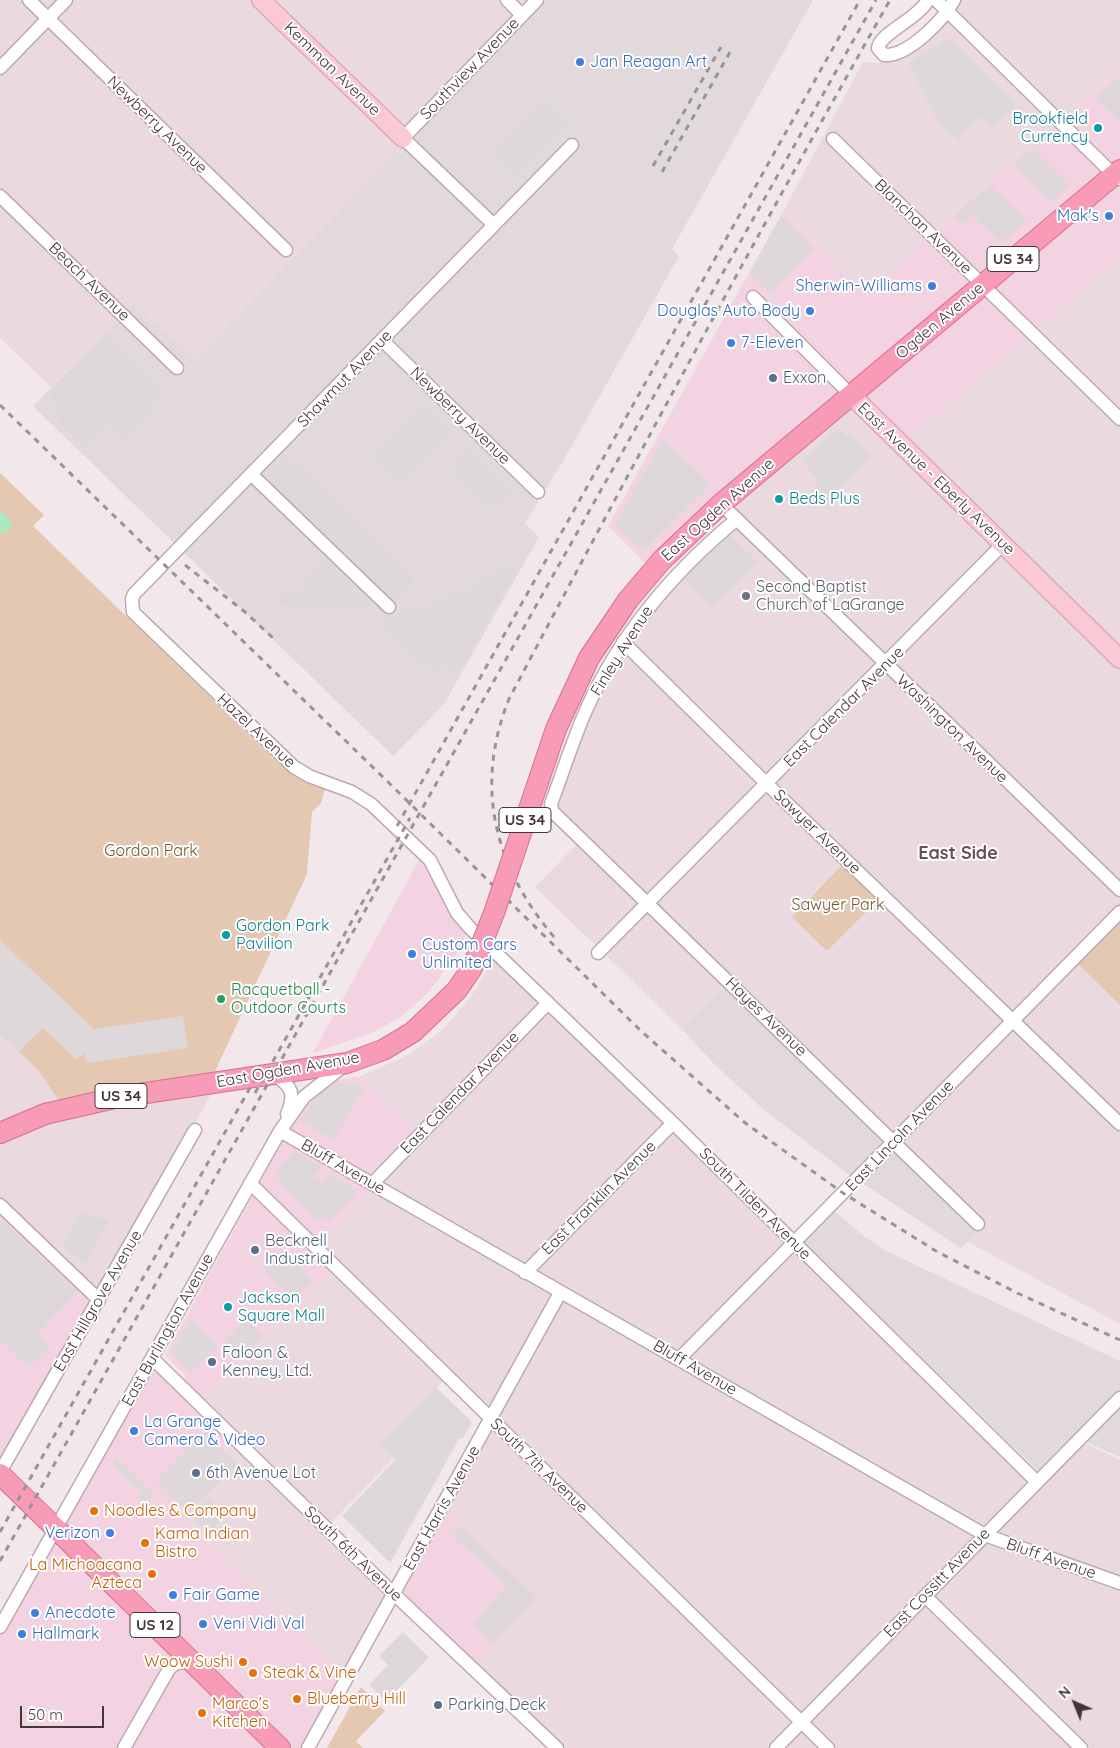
<!DOCTYPE html>
<html>
<head>
<meta charset="utf-8">
<style>
  body { margin:0 }
  #map { position:relative; width:1120px; height:1748px; overflow:hidden; background:#f2e7ea; font-family:Quicksand,sans-serif }
  canvas { display:block }
  .north { position:absolute; left:1050px; top:1678px; width:50px; height:50px; -webkit-text-stroke:4px #fff; paint-order:stroke; rotate:316deg; font-size:14px; font-weight:700; line-height:20px; text-align:center; color:#45363c }
  .north::after { content:''; display:block; margin:auto; width:18px; height:22px; background:#45363c; clip-path:polygon(50% 0,100% 100%,50% 72%,0 100%) }
  .scale { position:absolute; left:20px; top:1706px; width:84px; height:22px; box-sizing:border-box; border:2px solid #45363c; border-top:0; padding-left:6px; font-size:15px; line-height:18px; white-space:nowrap; color:#45363c; -webkit-text-stroke:4px #fff; paint-order:stroke }
</style>
</head>
<body>
<div id="map">
<canvas width="1120" height="1748"></canvas>
<div class="north">N</div>
<div class="scale">50 m</div>
</div>
<script>
const ctx = document.querySelector('canvas').getContext('2d');
ctx.lineJoin = 'round';
function paint(path, color) {
  ctx.fillStyle = color;
  ctx.fill(path, 'evenodd');
}
function trace(path, color, width, dash) {
  ctx.strokeStyle = color;
  ctx.lineWidth = width;
  ctx.lineCap = dash ? 'butt' : 'round';
  ctx.setLineDash(dash || []);
  ctx.stroke(path);
}
function drawText(font, color, halo, rows, align = 'center') {
  ctx.font = font + ' Quicksand,sans-serif';
  ctx.lineWidth = 4;
  ctx.setLineDash([]);
  ctx.textBaseline = 'middle';
  ctx.strokeStyle = halo;
  ctx.fillStyle = color;
  for (const [text, x, y, turn = 0] of rows) {
    ctx.save();
    ctx.translate(x, y);
    ctx.rotate((+turn || 0) * Math.PI / 180);
    ctx.textAlign = isNaN(turn) ? turn : align;
    if (halo) ctx.strokeText(text, 0, 0);
    ctx.fillText(text, 0, 0);
    ctx.restore();
  }
}
paint(new Path2D(`
  M 0,0 L 543,0 L 193,361 L 134,303 L 51,387 L 0,338 Z
  M 960,0 L 1120,0 L 1120,71 L 1046,132 L 864,295 L 783,212 L 863,62 L 880,63 L 899,57 Z
  M 1120,258 L 1120,1324 L 968,1242 L 977,1233 L 725,986 L 682,1029 L 535,887 L 583,838 L 555,810 L 582,722 L 617,656 L 664,597 L 737,520 L 721,504 L 852,396 L 901,444 Z
  M 495,957 L 1037,1485 L 1080,1441 L 1120,1460 L 1120,1748 L 556,1748 L 473,1666 L 445,1508 L 492,1424 L 446,1378 L 379,1445 L 393,1459 L 324,1530 L 389,1594 L 344,1677 L 170,1505 L 234,1441 L 197,1404 L 330,1272 L 311,1252 L 369,1192 L 370,1172 L 414,1128 L 361,1076 L 408,1055 L 442,1030 L 471,997 Z
  M 0,1034 L 38,1070 L 63,1107 L 216,1085 L 99,1298 L 0,1204 Z`), '#ead9df');
paint(new Path2D(`
  M 1120,71 L 1120,258 L 901,444 L 852,396 L 651,569 L 608,526 L 783,212 L 864,295 L 1046,132 Z
  M 422,855 L 446,908 L 466,934 L 456,955 L 427,994 L 399,1018 L 374,1032 L 313,1053 Z
  M 361,1076 L 415,1128 L 370,1172 L 369,1192 L 311,1252 L 331,1271 L 199,1402 L 180,1384 L 186,1377 L 165,1355 L 304,1103 L 320,1090 L 338,1080 Z
  M 0,1207 L 97,1299 L 0,1468 Z
  M 153,1362 L 234,1440 L 170,1505 L 344,1677 L 304,1748 L 287,1748 L 61,1528 Z
  M 445,1508 L 540,1598 L 473,1666 L 398,1594 Z
  M 56,1535 L 175,1651 L 121,1748 L 0,1748 L 0,1634 Z
  M 176,1662 L 192,1663 L 276,1748 L 127,1748 Z`), '#f3d3e1');
paint(new Path2D(`
  M 543,0 L 813,0 L 672,249 L 679,256 L 563,461 L 525,523 L 539,537 L 444,704 L 393,756 L 33,406 L 134,303 L 194,360 Z
  M 725,986 L 977,1233 L 961,1248 L 847,1173 L 764,1110 L 714,1064 L 682,1029 Z
  M 833,1210 L 865,1237 L 888,1252 L 1120,1361 L 1120,1457 L 1073,1436 L 1038,1471 L 803,1241 Z`), '#e2d9dd');
paint(new Path2D(`
  M 0,473 L 44,515 L 33,526 L 272,757 L 293,774 L 325,789 L 321,803 L 312,812 L 307,874 L 210,1082 L 63,1107 L 38,1070 L 0,1034 Z
  M 845,862 L 881,897 L 827,951 L 792,917 Z
  M 1120,914 L 1120,1005 L 1074,960 Z
  M 361,1687 L 385,1711 L 356,1741 L 363,1748 L 327,1748 Z`), '#e4c8b2');
paint(new Path2D(`
  M 945,39 L 952,42 L 1017,105 L 994,128 L 981,116 L 958,140 L 936,118 L 908,63 Z
  M 1120,77 L 1120,122 L 1096,98 Z
  M 545,99 L 569,123 L 516,177 L 492,153 Z
  M 1033,149 L 1070,186 L 1051,202 L 1014,165 Z
  M 990,185 L 1027,221 L 1002,243 L 972,215 L 963,224 L 954,216 Z
  M 781,216 L 814,249 L 770,294 L 749,273 Z
  M 105,334 L 165,392 L 123,437 L 107,423 L 84,446 L 61,423 L 51,389 Z
  M 422,404 L 450,431 L 399,484 L 370,456 Z
  M 840,428 L 846,436 L 850,434 L 871,456 L 824,505 L 810,491 L 819,481 L 802,460 Z
  M 663,439 L 711,484 L 643,551 L 615,524 Z
  M 470,450 L 510,489 L 492,508 L 452,469 Z
  M 287,457 L 414,579 L 392,602 L 266,479 Z
  M 729,535 L 758,562 L 714,608 L 684,578 Z
  M 329,560 L 373,603 L 355,608 L 332,609 L 277,603 L 292,589 L 297,593 Z
  M 506,564 L 516,570 L 459,672 L 440,662 L 434,672 L 381,620 L 424,607 L 471,588 Z
  M 0,940 L 94,1029 L 183,1016 L 188,1048 L 87,1063 L 85,1054 L 76,1059 L 43,1028 L 18,1052 L 0,1034 Z
  M 352,1082 L 364,1087 L 334,1140 L 301,1121 L 314,1098 L 334,1085 Z
  M 295,1151 L 322,1168 L 314,1176 L 322,1183 L 331,1174 L 358,1191 L 329,1221 L 324,1216 L 316,1221 L 277,1182 L 283,1177 L 276,1170 Z
  M 81,1212 L 109,1220 L 86,1264 L 62,1246 Z
  M 0,1219 L 78,1291 L 37,1334 L 50,1347 L 28,1367 L 0,1339 Z
  M 278,1253 L 293,1268 L 297,1264 L 313,1281 L 294,1300 L 263,1269 Z
  M 191,1318 L 218,1345 L 191,1372 L 172,1352 Z
  M 245,1320 L 262,1336 L 240,1358 L 224,1342 Z
  M 436,1387 L 472,1422 L 463,1438 L 459,1439 L 390,1563 L 342,1516 L 395,1460 L 379,1445 Z
  M 205,1432 L 237,1464 L 188,1513 L 156,1481 Z
  M 116,1457 L 155,1496 L 146,1506 L 137,1497 L 141,1493 L 112,1465 Z
  M 208,1498 L 226,1516 L 208,1534 L 191,1516 Z
  M 461,1526 L 537,1598 L 493,1644 L 472,1624 L 507,1586 L 452,1535 Z
  M 403,1632 L 429,1657 L 386,1702 L 369,1685 L 388,1665 L 379,1656 Z`), '#ded8da');
paint(new Path2D(`
  M 0,510 L 9,519 L 12,526 L 1,535 Z`), '#a7ebc3');
const street = new Path2D(`
  M 29,0 L 286,250
  M 507,0 L 522,15
  M 928,0 C 918,19 880,33 878,48 L 884,55 C 908,57 944,19 954,0
  M 936,0 L 1118,179
  M 0,68 L 66,0
  M 833,139 L 1120,419
  M 572,145 L 134,594 L 132,599 L 133,612 L 294,767 L 309,776 L 352,792 L 371,804 L 430,860 L 457,913 L 470,928 L 673,1123 L 1037,1482
  M 0,196 L 177,368
  M 494,225 L 403,138 L 537,0
  M 753,297 L 852,396
  M 382,340 L 538,492
  M 252,475 L 389,607
  M 721,504 L 1120,890
  M 737,519 C 674,571 621,633 587,708 C 573,739 563,772 551,804 L 552,811 L 978,1224
  M 623,642 L 767,784 L 1120,1124
  M 598,953 L 1003,544
  M 275,1076 C 293,1086 295,1095 287,1114
  M 280,1131 L 985,1535 L 1120,1583
  M 250,1183 L 828,1748
  M 372,1184 L 548,1003
  M 0,1205 L 99,1300
  M 525,1273 L 673,1123
  M 152,1358 L 394,1594 L 557,1748
  M 679,1359 L 1120,912
  M 0,1472 L 195,1130
  M 925,1596 L 1081,1748
  M 0,1627 L 280,1131 L 304,1097 L 342,1067
  M 124,1748 L 169,1669 L 176,1663 L 193,1662
  M 308,1748 L 560,1293
  M 776,1748 L 1120,1398`);
const secondary = new Path2D(`
  M 261,0 L 403,138
  M 852,396 L 1120,659`);
const primary = new Path2D(`
  M 628,600 L 662,560 L 721,504 L 1120,170
  M 0,1133 L 45,1114 L 119,1097 L 347,1063 L 383,1050 L 413,1032
  M 0,1474 L 280,1748`);
trace(street, '#bdaab1', 15);
trace(secondary, '#d29caa', 20);
trace(primary, '#db6c8e', 22);
trace(street, '#fff', 12);
trace(secondary, '#fbc8d5', 18);
trace(primary, '#f79bb6', 20);
trace(new Path2D(`
  M 653,166 L 721,47
  M 662,172 L 730,52
  M 0,405 L 387,781 L 641,1031 L 744,1122 L 843,1193 L 936,1251 L 1017,1293 L 1120,1340
  M 185,565 L 245,612 L 274,639
  M 397,826 L 860,0
  M 554,937 C 494,866 474,786 509,699 C 633,464 759,231 890,0
  M 255,1093 L 410,818
  M 0,1532 L 255,1079
  M 0,1561 L 876,0`), '#969696', 3, [6, 6]);
const primaryBridge = new Path2D(`
  M 413,1032 L 457,990 L 472,968 L 494,913 L 556,729 L 589,658 L 628,600`);
trace(primaryBridge, '#db6c8e', 22, []);
trace(primaryBridge, '#f79bb6', 20);
for (const [x, y, r, color] of [
  [580,62,5,"#3f7fe0"],
  [1098,128,5,"#0f9aa8"],
  [1109,216,5,"#3f7fe0"],
  [932,286,5,"#3f7fe0"],
  [810,311,5,"#3f7fe0"],
  [731,343,5,"#3f7fe0"],
  [773,378,5,"#5c6f8a"],
  [779,499,5,"#0f9aa8"],
  [746,596,5,"#6b7280"],
  [226,935,5,"#0f9aa8"],
  [412,954,5,"#3f7fe0"],
  [221,999,5,"#2e9e5b"],
  [255,1250,5,"#5c6f8a"],
  [228,1307,5,"#0f9aa8"],
  [212,1362,5,"#5c6f8a"],
  [134,1431,5,"#3f7fe0"],
  [196,1473,5,"#5c6f8a"],
  [94,1511,5,"#e8710a"],
  [110,1533,5,"#3f7fe0"],
  [145,1543,5,"#e8710a"],
  [152,1574,5,"#e8710a"],
  [173,1595,5,"#3f7fe0"],
  [35,1613,5,"#3f7fe0"],
  [203,1624,5,"#3f7fe0"],
  [22,1634,5,"#3f7fe0"],
  [243,1662,5,"#e8710a"],
  [253,1673,5,"#e8710a"],
  [297,1699,5,"#e8710a"],
  [438,1705,5,"#5c6f8a"],
  [202,1713,5,"#e8710a"]
]) {
  const dot = new Path2D();
  dot.arc(x, y, r, 0, 2 * Math.PI);
  ctx.fillStyle = color;
  ctx.fill(dot);
  trace(dot, '#fff', 2);
}
for (const [x, y, w] of [
  [1013,259,52],
  [525,820,52],
  [121,1096,52],
  [155,1625,50]
]) {
  const box = new Path2D();
  box.roundRect(x - w / 2, y - 12.5, w, 25, 4);
  ctx.fillStyle = '#fff';
  ctx.fill(box);
  trace(box, '#45363c', 1);
}
drawText('bold 15px', '#45363c', null, [
  ["US 34",1013,259],
  ["US 34",525,820],
  ["US 34",121,1096],
  ["US 12",155,1625]
]);
drawText('16px', '#366cbe', '#fff', [
  ["Jan Reagan Art",590,62],
  ["Mak's",1099,216,"right"],
  ["Sherwin-Williams",922,286,"right"],
  ["Douglas Auto Body",800,311,"right"],
  ["7-Eleven",741,343],
  ["Custom Cars",422,945],
  ["Unlimited",422,963],
  ["La Grange",144,1422],
  ["Camera & Video",144,1440],
  ["Verizon",100,1533,"right"],
  ["Fair Game",183,1595],
  ["Anecdote",45,1613],
  ["Veni Vidi Val",213,1624],
  ["Hallmark",32,1634]
], 'left');
drawText('16px', '#45363c', '#fff', [
  ["Kemman Avenue",332,69,44],
  ["Southview Avenue",470,69,-46],
  ["Newberry Avenue",157,125,44],
  ["Blanchan Avenue",923,227,44],
  ["Beach Avenue",89,282,44],
  ["Ogden Avenue",940,321,-40],
  ["Shawmut Avenue",345,379,-46],
  ["Newberry Avenue",460,416,44],
  ["East Avenue - Eberly Avenue",936,479,44],
  ["East Ogden Avenue",718,510,-42],
  ["Finley Avenue",622,651,-58],
  ["East Calendar Avenue",844,707,-45],
  ["Washington Avenue",952,729,44],
  ["Hazel Avenue",256,731,43],
  ["Sawyer Avenue",817,832,44],
  ["Hayes Avenue",766,1017,44],
  ["East Ogden Avenue",288,1070,-10],
  ["East Calendar Avenue",460,1093,-46],
  ["East Lincoln Avenue",900,1136,-46],
  ["Bluff Avenue",343,1167,30],
  ["East Franklin Avenue",599,1198,-45],
  ["South Tilden Avenue",755,1204,45],
  ["East Hillgrove Avenue",98,1301,-60],
  ["East Burlington Avenue",168,1330,-61],
  ["Bluff Avenue",695,1368,30],
  ["South 7th Avenue",539,1466,44],
  ["East Harris Avenue",442,1508,-61],
  ["South 6th Avenue",353,1554,44],
  ["Bluff Avenue",1051,1559,19],
  ["East Cossitt Avenue",937,1583,-46]
]);
drawText('16px', '#0d838f', '#fff', [
  ["Brookfield",1088,119,"right"],
  ["Currency",1088,137,"right"],
  ["Beds Plus",789,499],
  ["Gordon Park",236,926],
  ["Pavilion",236,944],
  ["Jackson",238,1298],
  ["Square Mall",238,1316]
], 'left');
drawText('16px', '#4e5e75', '#fff', [
  ["Exxon",783,378],
  ["Becknell",265,1241],
  ["Industrial",265,1259],
  ["Faloon &",222,1353],
  ["Kenney, Ltd.",222,1371],
  ["6th Avenue Lot",206,1473],
  ["Parking Deck",448,1705]
], 'left');
drawText('16px', '#5b616d', '#fff', [
  ["Second Baptist",756,587],
  ["Church of LaGrange",756,605]
], 'left');
drawText('16px', '#72582e', '#fff', [
  ["Gordon Park",151,851],
  ["Sawyer Park",838,905]
]);
drawText('16px', '#27864d', '#fff', [
  ["Racquetball -",231,990],
  ["Outdoor Courts",231,1008]
], 'left');
drawText('16px', '#c56008', '#fff', [
  ["Noodles & Company",104,1511],
  ["Kama Indian",155,1534],
  ["Bistro",155,1552],
  ["La Michoacana",142,1565,"right"],
  ["Azteca",142,1583,"right"],
  ["Woow Sushi",233,1662,"right"],
  ["Steak & Vine",263,1673],
  ["Blueberry Hill",307,1699],
  ["Marco's",212,1704],
  ["Kitchen",212,1722]
], 'left');
drawText('bold 18px', '#674e58', '#fff', [
  ["East Side",958,854]
]);
</script>
</body>
</html>
